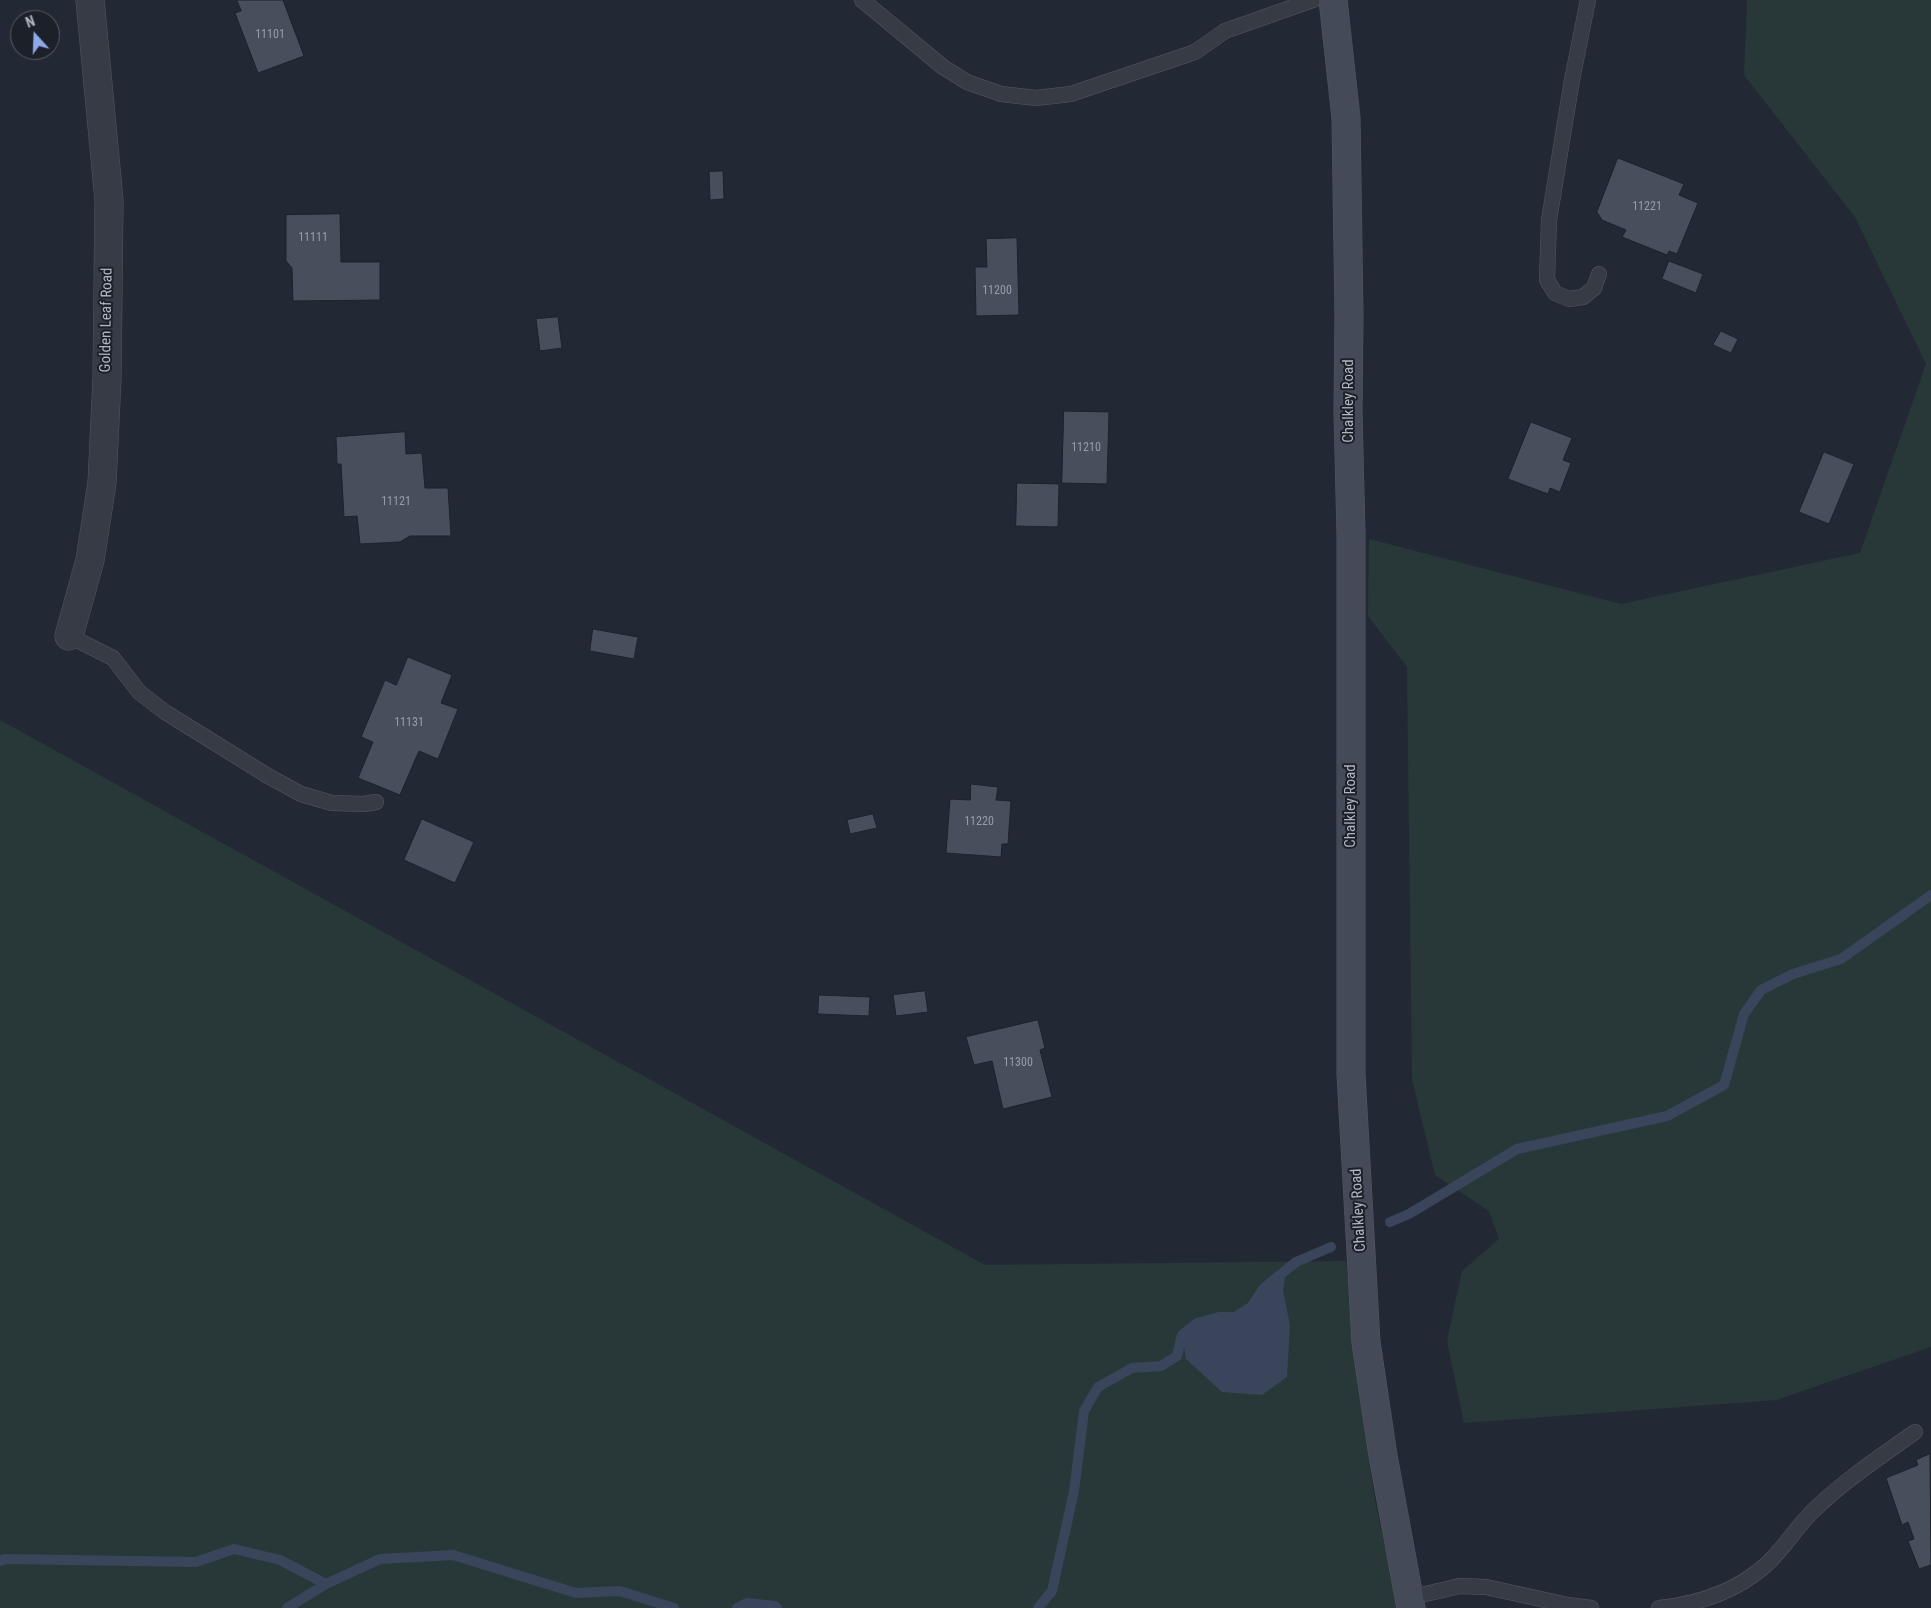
<!DOCTYPE html>
<html>
<head>
<meta charset="utf-8">
<style>
  body { margin:0 }
  #map { position:relative; width:1931px; height:1608px; overflow:hidden; background:#232934; font-family:"Roboto Condensed",sans-serif }
  canvas { display:block }
  .north { position:absolute; left:10px; top:10px; width:50px; height:50px; box-sizing:border-box; background:#1b2029; border:1px solid #575c66; border-radius:50%; rotate:340deg; font-size:14px; font-weight:700; line-height:20px; text-align:center; color:#b0b5c1 }
  .north::after { content:''; display:block; margin:auto; width:18px; height:22px; background:#8ea9e8; clip-path:polygon(50% 0,100% 100%,50% 72%,0 100%) }
</style>
</head>
<body>
<div id="map">
<canvas width="1931" height="1608"></canvas>
<div class="north">N</div>
</div>
<script>
const ctx = document.querySelector('canvas').getContext('2d');
ctx.lineJoin = 'round';
function paint(path, color) {
  ctx.fillStyle = color;
  ctx.fill(path, 'evenodd');
}
function trace(path, color, width, dash) {
  ctx.strokeStyle = color;
  ctx.lineWidth = width;
  ctx.lineCap = dash ? 'butt' : 'round';
  ctx.setLineDash(dash || []);
  ctx.stroke(path);
}
function drawText(font, color, halo, rows, align = 'center') {
  ctx.font = font + ' "Roboto Condensed",sans-serif';
  ctx.lineWidth = 4;
  ctx.setLineDash([]);
  ctx.textBaseline = 'middle';
  ctx.strokeStyle = halo;
  ctx.fillStyle = color;
  for (const [text, x, y, turn = 0] of rows) {
    ctx.save();
    ctx.translate(x, y);
    ctx.rotate((+turn || 0) * Math.PI / 180);
    ctx.textAlign = isNaN(turn) ? turn : align;
    if (halo) ctx.strokeText(text, 0, 0);
    ctx.fillText(text, 0, 0);
    ctx.restore();
  }
}
paint(new Path2D(`
  M 1747,0 L 1931,0 L 1931,1347 L 1776,1400 L 1464,1423 L 1447,1341 L 1462,1271 L 1499,1239 L 1489,1211 L 1435,1175 L 1412,1079 L 1407,667 L 1368,616 L 1369,539 L 1621,604 L 1860,553 L 1926,364 L 1855,217 L 1744,75 Z
  M 0,720 L 985,1265 L 1346,1261 C 1354,1337 1361,1413 1373,1489 C 1380,1529 1390,1568 1399,1608 L 0,1608 Z`), '#283839');
paint(new Path2D(`
  M 1286,1271 L 1283,1291 L 1290,1325 L 1287,1377 L 1262,1395 L 1222,1392 L 1186,1359 L 1182,1335 L 1197,1323 L 1219,1317 L 1235,1317 L 1251,1307 L 1264,1288 Z`), '#3a455b');
trace(new Path2D(`
  M 1390,1222 L 1409,1214 L 1517,1149 L 1667,1116 L 1724,1085 L 1744,1014 L 1761,990 L 1793,974 L 1841,959 L 1931,895
  M 0,1561 L 5,1559 L 196,1562 L 234,1549 L 280,1560 L 326,1584 L 380,1559 L 453,1555 L 576,1593 L 620,1591 L 674,1608
  M 287,1608 L 326,1584
  M 737,1608 L 747,1603 L 775,1606 L 777,1608
  M 1038,1608 L 1052,1591 L 1074,1491 L 1084,1411 L 1098,1387 L 1132,1368 L 1161,1366 L 1177,1356 L 1182,1335 L 1197,1323 L 1219,1317 L 1235,1317 L 1251,1307 L 1264,1288 L 1296,1262 L 1331,1247`), '#3a455b', 10);
const building = new Path2D(`
  M 237,0 L 283,0 L 304,56 L 258,73 L 235,13 L 241,11 Z
  M 1618,158 L 1684,184 L 1679,195 L 1698,203 L 1677,254 L 1669,251 L 1667,255 L 1622,237 L 1626,230 L 1602,220 L 1597,212 Z
  M 723,171 L 724,199 L 710,200 L 709,172 Z
  M 340,214 L 341,262 L 380,262 L 380,300 L 293,301 L 292,268 L 286,261 L 286,215 Z
  M 1017,238 L 1019,315 L 976,316 L 975,267 L 987,267 L 986,239 Z
  M 1669,261 L 1703,274 L 1696,293 L 1662,279 Z
  M 558,317 L 562,348 L 540,351 L 536,319 Z
  M 1721,331 L 1738,339 L 1731,353 L 1713,345 Z
  M 1064,411 L 1109,412 L 1107,484 L 1062,483 Z
  M 1531,422 L 1572,438 L 1563,460 L 1571,463 L 1560,492 L 1550,488 L 1548,494 L 1508,479 Z
  M 405,432 L 406,454 L 422,453 L 425,488 L 448,488 L 451,536 L 410,536 L 400,542 L 360,544 L 357,516 L 344,517 L 341,464 L 337,464 L 336,437 Z
  M 1824,452 L 1854,464 L 1829,524 L 1799,512 Z
  M 1017,483 L 1059,484 L 1058,527 L 1016,526 Z
  M 593,629 L 638,637 L 634,659 L 590,651 Z
  M 408,657 L 452,675 L 441,703 L 458,709 L 438,759 L 419,751 L 400,795 L 358,778 L 373,742 L 361,737 L 385,680 L 396,685 Z
  M 971,784 L 998,787 L 996,800 L 1011,801 L 1008,844 L 1002,844 L 1001,857 L 946,853 L 950,799 L 970,800 Z
  M 873,814 L 877,828 L 850,834 L 847,820 Z
  M 422,819 L 474,842 L 455,883 L 404,860 Z
  M 925,991 L 928,1012 L 896,1016 L 893,995 Z
  M 819,995 L 870,997 L 869,1016 L 818,1014 Z
  M 1038,1020 L 1045,1048 L 1040,1050 L 1052,1097 L 1003,1109 L 992,1061 L 974,1065 L 966,1037 Z
  M 1930,1454 L 1931,1565 L 1919,1569 L 1908,1541 L 1914,1539 L 1908,1522 L 1902,1525 L 1886,1478 L 1918,1465 L 1916,1460 Z`);
paint(building, '#484f5c');
trace(building, '#1d222b', 1);
const lane = new Path2D(`
  M 862,0 L 943,67 L 967,82 L 1001,94 L 1036,98 L 1071,94 L 1195,52 L 1225,31 L 1313,0
  M 1588,0 L 1572,80 L 1549,220 L 1547,280 L 1555,293 L 1569,299 L 1583,297 L 1594,288 L 1599,274
  M 69,636 L 113,658 L 139,692 L 165,712 L 268,776 L 301,794 L 332,803 L 364,804 L 376,802
  M 1408,1598 L 1460,1586 L 1486,1587 L 1568,1605 L 1591,1608
  M 1659,1608 C 1699,1604 1737,1591 1767,1564 C 1784,1548 1797,1526 1815,1509 C 1845,1480 1880,1457 1915,1432`);
const street = new Path2D(`
  M 69,636 L 90,560 L 102,483 L 107,378 L 109,200 L 90,0`);
const secondary = new Path2D(`
  M 1333,0 L 1346,118 L 1349,316 L 1348,412 L 1351,534 L 1351,1074 L 1366,1342 L 1383,1456 L 1411,1608`);
trace(lane, '#535862', 16);
trace(street, '#535862', 29);
trace(secondary, '#535862', 29);
trace(lane, '#363b45', 15);
trace(street, '#363b45', 28);
trace(secondary, '#444a57', 28);
drawText('12px', '#969ca8', null, [
  ["11101",270,35],
  ["11221",1647,207],
  ["11111",313,238],
  ["11200",997,291],
  ["11210",1086,448],
  ["11121",396,502],
  ["11131",409,723],
  ["11220",979,822],
  ["11300",1018,1063]
]);
drawText('15px', '#b0b5c1', '#1b2029', [
  ["Golden Leaf Road",107,320,-89],
  ["Chalkley Road",1349,401,-90],
  ["Chalkley Road",1351,806,-90],
  ["Chalkley Road",1359,1210,-93]
]);
</script>
</body>
</html>
